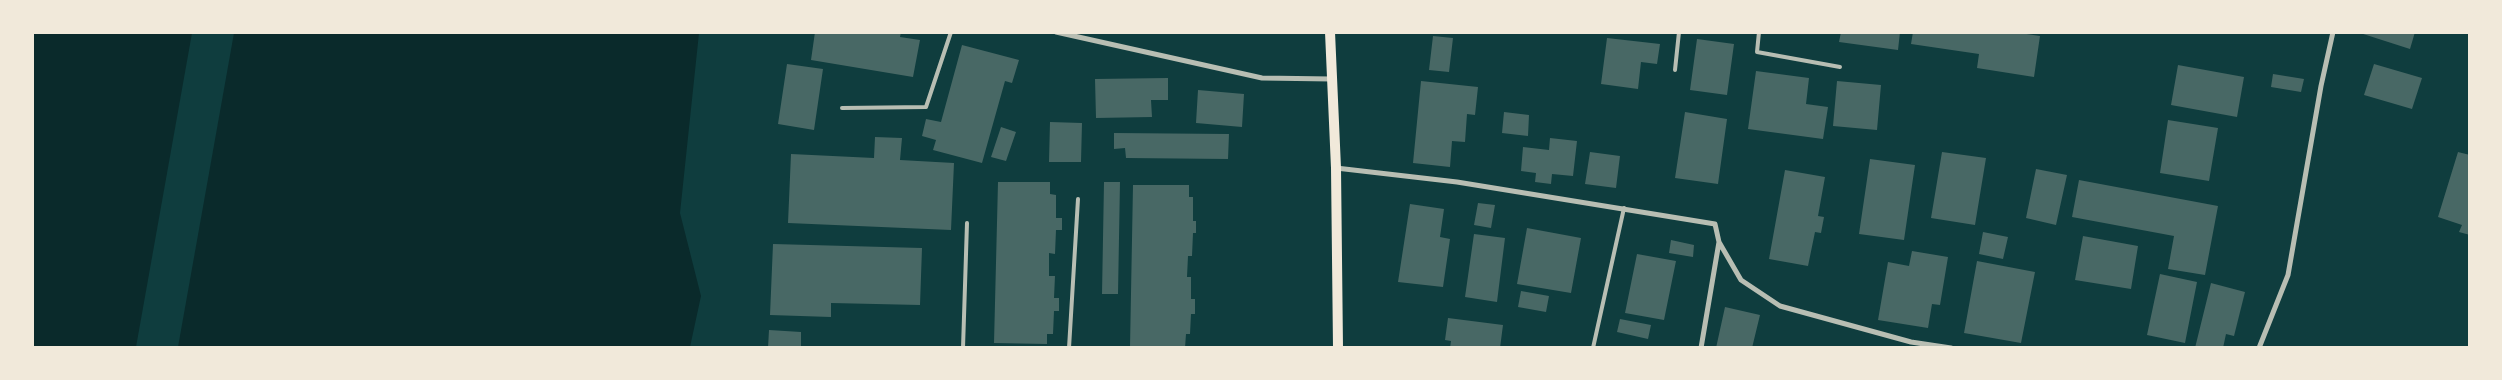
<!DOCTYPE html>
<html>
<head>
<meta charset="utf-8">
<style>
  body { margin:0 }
  #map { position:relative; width:2502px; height:380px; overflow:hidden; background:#0f3d3e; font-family:Literata,serif }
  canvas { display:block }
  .frame { position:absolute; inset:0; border:34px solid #f1e9da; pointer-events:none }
</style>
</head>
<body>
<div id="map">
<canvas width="2502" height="380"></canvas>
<div class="frame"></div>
</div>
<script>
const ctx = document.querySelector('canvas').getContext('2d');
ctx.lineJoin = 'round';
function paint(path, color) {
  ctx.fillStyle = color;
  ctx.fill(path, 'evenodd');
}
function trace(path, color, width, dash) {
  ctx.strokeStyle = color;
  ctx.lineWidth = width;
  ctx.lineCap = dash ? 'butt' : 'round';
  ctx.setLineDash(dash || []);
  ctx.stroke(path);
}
paint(new Path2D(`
  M 32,33 L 699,33 L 680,213 L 701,296 L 690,347 L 33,347 Z`), '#0a2a2b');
paint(new Path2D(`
  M 192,33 L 234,33 L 178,347 L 136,347 Z`), '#0f3d3e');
paint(new Path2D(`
  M 815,32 L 901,32 L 900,37 L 920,40 L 913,77 L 811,60 Z
  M 1841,32 L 1900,32 L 1898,50 L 1839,42 Z
  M 1913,32 L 2013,32 L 2040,36 L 2034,77 L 1977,68 L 1979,54 L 1911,44 Z
  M 2357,32 L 2415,32 L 2410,49 Z
  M 1433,36 L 1453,38 L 1449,72 L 1429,70 Z
  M 1607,38 L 1660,44 L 1657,64 L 1641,62 L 1638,89 L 1601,84 Z
  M 1697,39 L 1734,44 L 1727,95 L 1690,90 Z
  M 962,45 L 1019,60 L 1012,83 L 1005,81 L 982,163 L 933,150 L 936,140 L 922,136 L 926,119 L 941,122 Z
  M 787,64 L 823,69 L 814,130 L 778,124 Z
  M 2374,64 L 2422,78 L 2412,109 L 2364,95 Z
  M 2178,65 L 2244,77 L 2237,117 L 2171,105 Z
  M 1756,71 L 1809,78 L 1806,104 L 1828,107 L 1823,139 L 1748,129 Z
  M 2273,74 L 2304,79 L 2301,92 L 2271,87 Z
  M 1168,78 L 1168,100 L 1151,100 L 1152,117 L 1096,118 L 1095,79 Z
  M 1421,81 L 1478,87 L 1475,115 L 1467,114 L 1465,142 L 1452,141 L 1450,167 L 1413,163 Z
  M 1837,81 L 1881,85 L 1877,130 L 1833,126 Z
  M 1198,90 L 1244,94 L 1242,127 L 1196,123 Z
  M 1504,112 L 1529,115 L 1528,136 L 1502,133 Z
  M 1685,112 L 1727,119 L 1718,184 L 1675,178 Z
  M 2168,120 L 2218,128 L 2209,181 L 2160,173 Z
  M 1050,122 L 1082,123 L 1081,162 L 1049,162 Z
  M 1001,127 L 1016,132 L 1006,161 L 991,157 Z
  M 1114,133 L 1229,134 L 1228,159 L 1126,158 L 1125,148 L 1114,149 Z
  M 875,137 L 902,138 L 900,160 L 954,163 L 951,230 L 788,223 L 791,154 L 874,158 Z
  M 1550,138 L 1577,141 L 1573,176 L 1552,174 L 1551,184 L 1535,182 L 1536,173 L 1521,171 L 1523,147 L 1549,150 Z
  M 1590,152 L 1620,156 L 1616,188 L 1585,184 Z
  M 1942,152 L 1986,158 L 1975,225 L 1931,218 Z
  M 2458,152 L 2470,155 L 2470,235 L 2459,232 L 2462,225 L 2438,217 Z
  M 1870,159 L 1915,165 L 1904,240 L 1859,234 Z
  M 2036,169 L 2067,175 L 2056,225 L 2026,218 Z
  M 1785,170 L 1825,177 L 1818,216 L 1824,217 L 1821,233 L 1815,232 L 1808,266 L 1769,259 Z
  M 2079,180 L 2218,206 L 2205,275 L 2168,269 L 2174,236 L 2072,217 Z
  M 998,182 L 1050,182 L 1050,194 L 1056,195 L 1056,218 L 1062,218 L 1062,230 L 1056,230 L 1055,254 L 1049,253 L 1049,276 L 1055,276 L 1054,298 L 1059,298 L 1059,311 L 1054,311 L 1053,334 L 1047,334 L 1047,344 L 994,343 Z
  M 1104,182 L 1120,182 L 1118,294 L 1102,294 Z
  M 1133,185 L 1189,185 L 1189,197 L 1193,197 L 1193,221 L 1196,221 L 1196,233 L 1193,233 L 1192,256 L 1188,256 L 1187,277 L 1191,277 L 1191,299 L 1195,299 L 1195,314 L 1191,314 L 1190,334 L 1186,334 L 1185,348 L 1130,347 Z
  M 1478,203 L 1495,205 L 1491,228 L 1474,225 Z
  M 1410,204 L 1444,209 L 1440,237 L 1450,239 L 1443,287 L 1398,282 Z
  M 1527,228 L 1581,238 L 1571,293 L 1517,284 Z
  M 1983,232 L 2008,237 L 2003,259 L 1979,254 Z
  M 1474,234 L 1505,238 L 1497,302 L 1465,297 Z
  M 2083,236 L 2138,246 L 2131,289 L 2075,280 Z
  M 1671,240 L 1694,245 L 1693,257 L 1669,253 Z
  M 773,244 L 922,248 L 920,305 L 831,303 L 831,317 L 770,315 Z
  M 1912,251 L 1948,257 L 1940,305 L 1932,304 L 1928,328 L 1878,320 L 1888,262 L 1909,266 Z
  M 1637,254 L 1676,261 L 1664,320 L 1625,313 Z
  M 1977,261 L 2035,272 L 2021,343 L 1964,333 Z
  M 2160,274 L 2197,282 L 2185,343 L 2147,335 Z
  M 2211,283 L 2245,292 L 2234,336 L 2226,334 L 2223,348 L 2195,348 Z
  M 1521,291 L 1549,296 L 1546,312 L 1518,307 Z
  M 1725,307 L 1760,315 L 1752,348 L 1716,348 Z
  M 1448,318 L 1503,325 L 1500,348 L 1450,348 L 1451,341 L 1445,340 Z
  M 1620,319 L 1651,325 L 1648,339 L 1617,332 Z
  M 769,330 L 801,332 L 801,348 L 768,348 Z`), '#486865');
trace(new Path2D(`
  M 1759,32 L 1757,52 L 1840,67
  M 1675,70 L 1679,32
  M 842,108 L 926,107 L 951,32
  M 963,348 L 967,223
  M 1069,348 L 1078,199
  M 1593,348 L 1624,208`), '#b8beb3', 4);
trace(new Path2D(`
  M 1056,32 L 1262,78 L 1331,79
  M 1336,168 L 1457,182 L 1715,224 L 1719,242 L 1741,280 L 1780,306 L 1911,342 L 1951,348
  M 1701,348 L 1719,242
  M 2259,348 L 2288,275 L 2321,86 L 2333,32`), '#b8beb3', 5);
trace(new Path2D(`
  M 1330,32 L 1336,168 L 1338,348`), '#f1e9da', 10);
</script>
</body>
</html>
